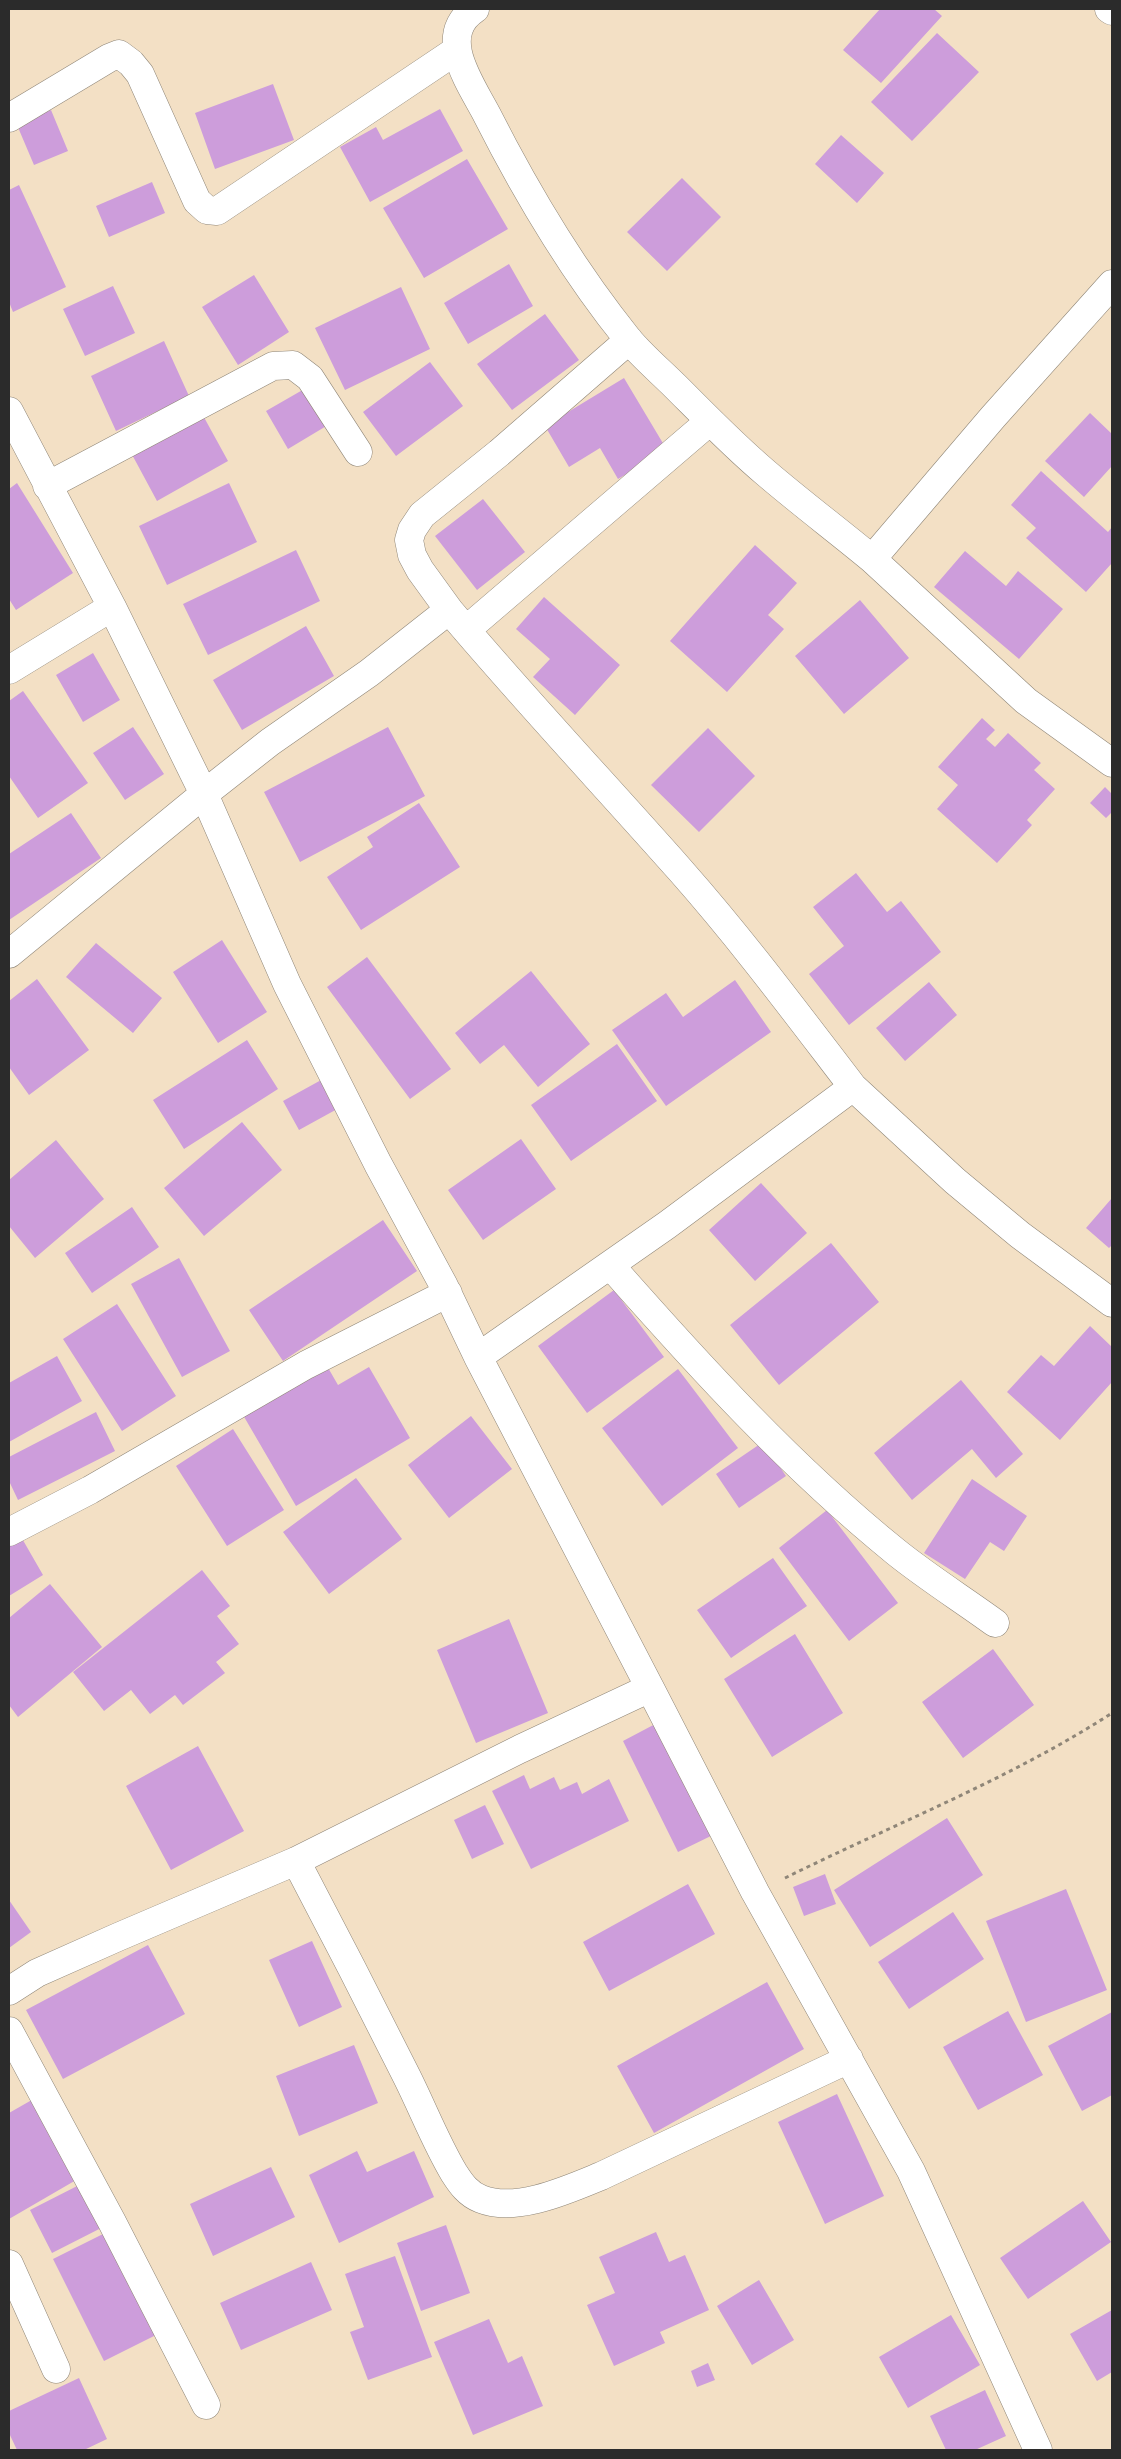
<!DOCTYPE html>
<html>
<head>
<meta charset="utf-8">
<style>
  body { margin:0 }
  #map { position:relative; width:1121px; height:2459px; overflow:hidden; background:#f3e0c5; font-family:"Balsamiq Sans",sans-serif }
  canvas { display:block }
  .frame { position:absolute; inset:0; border:10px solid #2b2b2b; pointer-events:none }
</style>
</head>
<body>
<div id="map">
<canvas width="1121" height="2459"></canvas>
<div class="frame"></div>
</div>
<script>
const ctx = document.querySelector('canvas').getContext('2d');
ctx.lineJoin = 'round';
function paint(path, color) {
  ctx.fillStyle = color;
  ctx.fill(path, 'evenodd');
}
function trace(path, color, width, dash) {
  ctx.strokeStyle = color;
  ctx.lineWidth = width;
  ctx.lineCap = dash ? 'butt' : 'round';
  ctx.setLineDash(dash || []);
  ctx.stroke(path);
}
paint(new Path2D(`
  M 880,9 L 934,9 L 942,16 L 881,83 L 843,50 Z
  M 937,33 L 979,72 L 912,141 L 871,102 Z
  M 273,84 L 294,140 L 215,169 L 195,113 Z
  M 440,109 L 463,151 L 370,202 L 340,147 L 376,127 L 383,140 Z
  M 51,110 L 68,151 L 34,165 L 17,125 Z
  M 841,135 L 884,173 L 857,203 L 815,164 Z
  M 467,159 L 508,229 L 424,278 L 383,208 Z
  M 682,178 L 721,217 L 667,271 L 627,232 Z
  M 152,182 L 165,213 L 109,237 L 96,206 Z
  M 19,185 L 66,287 L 13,312 L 9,302 L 9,190 Z
  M 509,264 L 533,306 L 468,344 L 444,303 Z
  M 254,275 L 289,332 L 238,365 L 202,307 Z
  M 113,286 L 135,333 L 85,356 L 63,309 Z
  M 401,287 L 430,349 L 345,390 L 315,328 Z
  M 545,314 L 579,360 L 512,410 L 477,364 Z
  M 164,341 L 189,396 L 116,431 L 91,376 Z
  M 430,362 L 463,406 L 396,456 L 363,412 Z
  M 624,378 L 667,450 L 618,479 L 600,448 L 569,467 L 545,426 Z
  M 306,388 L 328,425 L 288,449 L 266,411 Z
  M 200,410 L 228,461 L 157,501 L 129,449 Z
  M 1090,413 L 1112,434 L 1112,466 L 1084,497 L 1045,461 Z
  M 1041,471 L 1108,532 L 1112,527 L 1112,563 L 1086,592 L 1026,538 L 1036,528 L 1011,505 Z
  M 17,483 L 73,573 L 16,610 L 9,599 L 9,489 Z
  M 229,483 L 257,542 L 167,585 L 139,526 Z
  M 483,499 L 525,552 L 477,590 L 435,536 Z
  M 755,545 L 797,583 L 768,615 L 784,629 L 727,692 L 670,641 Z
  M 296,550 L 320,601 L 208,655 L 183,604 Z
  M 965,551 L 1006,586 L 1018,571 L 1063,609 L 1019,659 L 934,587 Z
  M 544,597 L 620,665 L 575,715 L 533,677 L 550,659 L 516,629 Z
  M 860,600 L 909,658 L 844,714 L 795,656 Z
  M 306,626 L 334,676 L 242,730 L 213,680 Z
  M 93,653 L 120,700 L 83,722 L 56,675 Z
  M 23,691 L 88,783 L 38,818 L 9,776 L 9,701 Z
  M 982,718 L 995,730 L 986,739 L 995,747 L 1008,733 L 1041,763 L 1034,770 L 1055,789 L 1027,820 L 1032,825 L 997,863 L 937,809 L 958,785 L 938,767 Z
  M 133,727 L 164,774 L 125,800 L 93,753 Z
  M 388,727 L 425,796 L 300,862 L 264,792 Z
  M 708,728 L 755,776 L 699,832 L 651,785 Z
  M 1105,787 L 1112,794 L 1112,812 L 1106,818 L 1090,803 Z
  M 419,803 L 460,867 L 361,930 L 327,877 L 373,847 L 367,837 Z
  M 71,813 L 101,858 L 9,920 L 9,854 Z
  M 856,873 L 887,912 L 901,901 L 941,952 L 849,1025 L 809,974 L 844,946 L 813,907 Z
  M 222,940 L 267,1012 L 218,1043 L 173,972 Z
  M 96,943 L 162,998 L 133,1033 L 66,977 Z
  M 367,957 L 451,1069 L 410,1099 L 327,987 Z
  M 531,971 L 590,1044 L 538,1087 L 504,1045 L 480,1064 L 455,1033 Z
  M 37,979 L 89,1050 L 29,1095 L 9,1067 L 9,1001 Z
  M 735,980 L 771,1032 L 666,1106 L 612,1030 L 666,993 L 683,1017 Z
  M 929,982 L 957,1015 L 905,1061 L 876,1028 Z
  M 247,1040 L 278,1089 L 184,1149 L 153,1100 Z
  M 617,1044 L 657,1101 L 571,1161 L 531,1105 Z
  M 323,1079 L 339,1108 L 299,1130 L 283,1101 Z
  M 242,1122 L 282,1170 L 204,1236 L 164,1188 Z
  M 521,1139 L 556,1189 L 483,1240 L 448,1190 Z
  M 56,1140 L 104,1199 L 35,1258 L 9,1226 L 9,1180 Z
  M 761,1183 L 807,1233 L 755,1281 L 709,1230 Z
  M 1112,1198 L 1112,1245 L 1109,1248 L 1086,1228 Z
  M 132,1207 L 159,1247 L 92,1293 L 65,1253 Z
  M 383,1220 L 417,1271 L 283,1361 L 249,1310 Z
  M 831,1243 L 879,1302 L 779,1385 L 730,1325 Z
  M 179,1258 L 230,1351 L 182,1377 L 131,1284 Z
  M 614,1290 L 664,1357 L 587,1413 L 538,1346 Z
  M 117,1304 L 176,1396 L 122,1431 L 63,1339 Z
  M 1090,1326 L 1112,1347 L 1112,1382 L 1060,1440 L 1007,1392 L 1041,1355 L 1054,1366 Z
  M 57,1356 L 82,1401 L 9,1442 L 9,1383 Z
  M 327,1366 L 338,1385 L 369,1367 L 410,1438 L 296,1506 L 243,1415 Z
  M 678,1369 L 738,1448 L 662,1506 L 602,1428 Z
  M 961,1380 L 1023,1454 L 996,1478 L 972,1449 L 912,1500 L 874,1453 Z
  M 96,1412 L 115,1451 L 18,1500 L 9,1481 L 9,1457 Z
  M 471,1416 L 512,1469 L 449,1518 L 408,1465 Z
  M 233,1429 L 284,1510 L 227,1546 L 176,1466 Z
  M 763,1442 L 786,1476 L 739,1508 L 716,1474 Z
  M 356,1478 L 402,1539 L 329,1594 L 283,1532 Z
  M 972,1479 L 1027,1516 L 1004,1551 L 990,1542 L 965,1579 L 924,1553 Z
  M 827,1510 L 898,1603 L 849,1641 L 779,1548 Z
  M 20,1535 L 43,1575 L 9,1596 L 9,1542 Z
  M 773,1558 L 807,1606 L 731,1658 L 697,1610 Z
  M 202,1570 L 230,1606 L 217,1616 L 239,1644 L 216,1662 L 225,1673 L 183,1705 L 175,1695 L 150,1714 L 131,1690 L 104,1711 L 73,1672 Z
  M 50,1584 L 102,1647 L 18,1717 L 9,1705 L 9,1618 Z
  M 509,1619 L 548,1713 L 476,1743 L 437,1650 Z
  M 795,1634 L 843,1713 L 772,1757 L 724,1679 Z
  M 993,1649 L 1034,1705 L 963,1758 L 922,1702 Z
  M 659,1722 L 715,1834 L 678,1852 L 623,1741 Z
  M 198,1746 L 244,1831 L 171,1870 L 126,1786 Z
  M 524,1775 L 530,1789 L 554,1777 L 560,1790 L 577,1782 L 582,1794 L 609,1779 L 629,1821 L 531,1869 L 492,1791 Z
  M 485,1805 L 504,1844 L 472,1859 L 454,1820 Z
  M 947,1818 L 983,1875 L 870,1947 L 834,1890 Z
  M 825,1874 L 836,1904 L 804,1916 L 793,1887 Z
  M 688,1884 L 715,1934 L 609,1991 L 583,1942 Z
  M 1066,1889 L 1107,1990 L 1026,2022 L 986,1921 Z
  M 9,1900 L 31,1932 L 9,1948 Z
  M 953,1912 L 984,1959 L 909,2009 L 878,1962 Z
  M 312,1941 L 342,2007 L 299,2027 L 269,1960 Z
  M 148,1945 L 185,2014 L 63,2079 L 26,2010 Z
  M 767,1982 L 804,2049 L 654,2133 L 617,2066 Z
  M 1008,2011 L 1043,2075 L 978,2110 L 943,2047 Z
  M 1112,2012 L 1112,2095 L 1082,2111 L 1048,2046 Z
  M 354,2045 L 378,2103 L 299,2136 L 276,2076 Z
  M 837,2094 L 884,2196 L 825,2224 L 778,2122 Z
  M 37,2097 L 83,2176 L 9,2219 L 9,2113 Z
  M 357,2151 L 367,2172 L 414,2151 L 434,2197 L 339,2243 L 309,2175 Z
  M 271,2167 L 295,2217 L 213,2256 L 190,2204 Z
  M 85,2182 L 107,2225 L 52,2253 L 30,2210 Z
  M 1083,2201 L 1111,2242 L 1028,2299 L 1000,2258 Z
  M 446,2225 L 470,2293 L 421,2311 L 397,2243 Z
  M 107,2232 L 158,2334 L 104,2361 L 53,2259 Z
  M 656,2232 L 669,2262 L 685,2255 L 709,2310 L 660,2332 L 665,2343 L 614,2366 L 587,2305 L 615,2293 L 599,2257 Z
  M 395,2256 L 432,2357 L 368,2380 L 350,2332 L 364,2327 L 345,2274 Z
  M 311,2262 L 332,2310 L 241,2350 L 220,2303 Z
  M 759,2280 L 794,2340 L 752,2365 L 717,2306 Z
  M 1112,2310 L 1112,2372 L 1097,2381 L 1070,2334 Z
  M 951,2315 L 980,2365 L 908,2408 L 879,2357 Z
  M 489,2319 L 508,2363 L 522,2356 L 543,2406 L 473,2435 L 434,2342 Z
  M 708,2363 L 715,2380 L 697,2387 L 691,2371 Z
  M 79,2378 L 107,2439 L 84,2450 L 17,2450 L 9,2433 L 9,2411 Z
  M 985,2390 L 1006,2436 L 975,2450 L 946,2450 L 930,2416 Z`), '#cd9ddb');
const minor = new Path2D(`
  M 475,9 C 435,36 471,84 487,115 C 527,194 573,271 628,339 C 642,356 660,371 676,387 C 705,416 735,447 766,473 C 801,503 837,530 872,559 L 993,417 L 1112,284
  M 1109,9 L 1112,11
  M 9,118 L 109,58 L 119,54 L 131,63 L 140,74 L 197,201 L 207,210 L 217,211 L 457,50
  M 9,411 L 112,607 L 204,794 L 287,984 L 378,1164 L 444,1286 L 478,1357 L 650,1688 L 520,1749 L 296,1861 L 118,1937 L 37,1973 L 9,1991
  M 47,486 L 273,366 L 293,365 L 310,378 L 358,452
  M 872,559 L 1026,701 L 1112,763
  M 449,610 C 524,699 604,784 681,871 C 742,940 797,1014 853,1087 L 667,1225 L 478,1357
  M 466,630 L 710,421
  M 9,670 L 112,607
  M 9,954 L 204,794 L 270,742 L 369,673 L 449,610 L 420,570 L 412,555 L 409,540 L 412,530 L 422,515 L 499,453 L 629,340
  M 853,1087 L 955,1181 L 1020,1235 L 1112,1303
  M 610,1265 C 699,1366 791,1467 896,1552 C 927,1577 962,1599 995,1623
  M 9,1532 L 90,1490 L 306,1365 L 448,1293
  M 650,1688 L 755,1892 L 911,2171 L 1038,2450
  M 296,1861 C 334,1933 371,2005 407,2077 C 423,2109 436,2143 454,2173 C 461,2184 468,2194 481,2199 C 516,2213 567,2190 601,2176 L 849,2059
  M 9,2031 L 112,2222 L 206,2405
  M 9,2264 L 56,2369`);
trace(minor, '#8f8678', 29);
trace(new Path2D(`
  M 785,1878 C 894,1824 1010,1779 1112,1713`), '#8f8678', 3, [4, 4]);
trace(minor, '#fff', 28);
</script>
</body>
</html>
